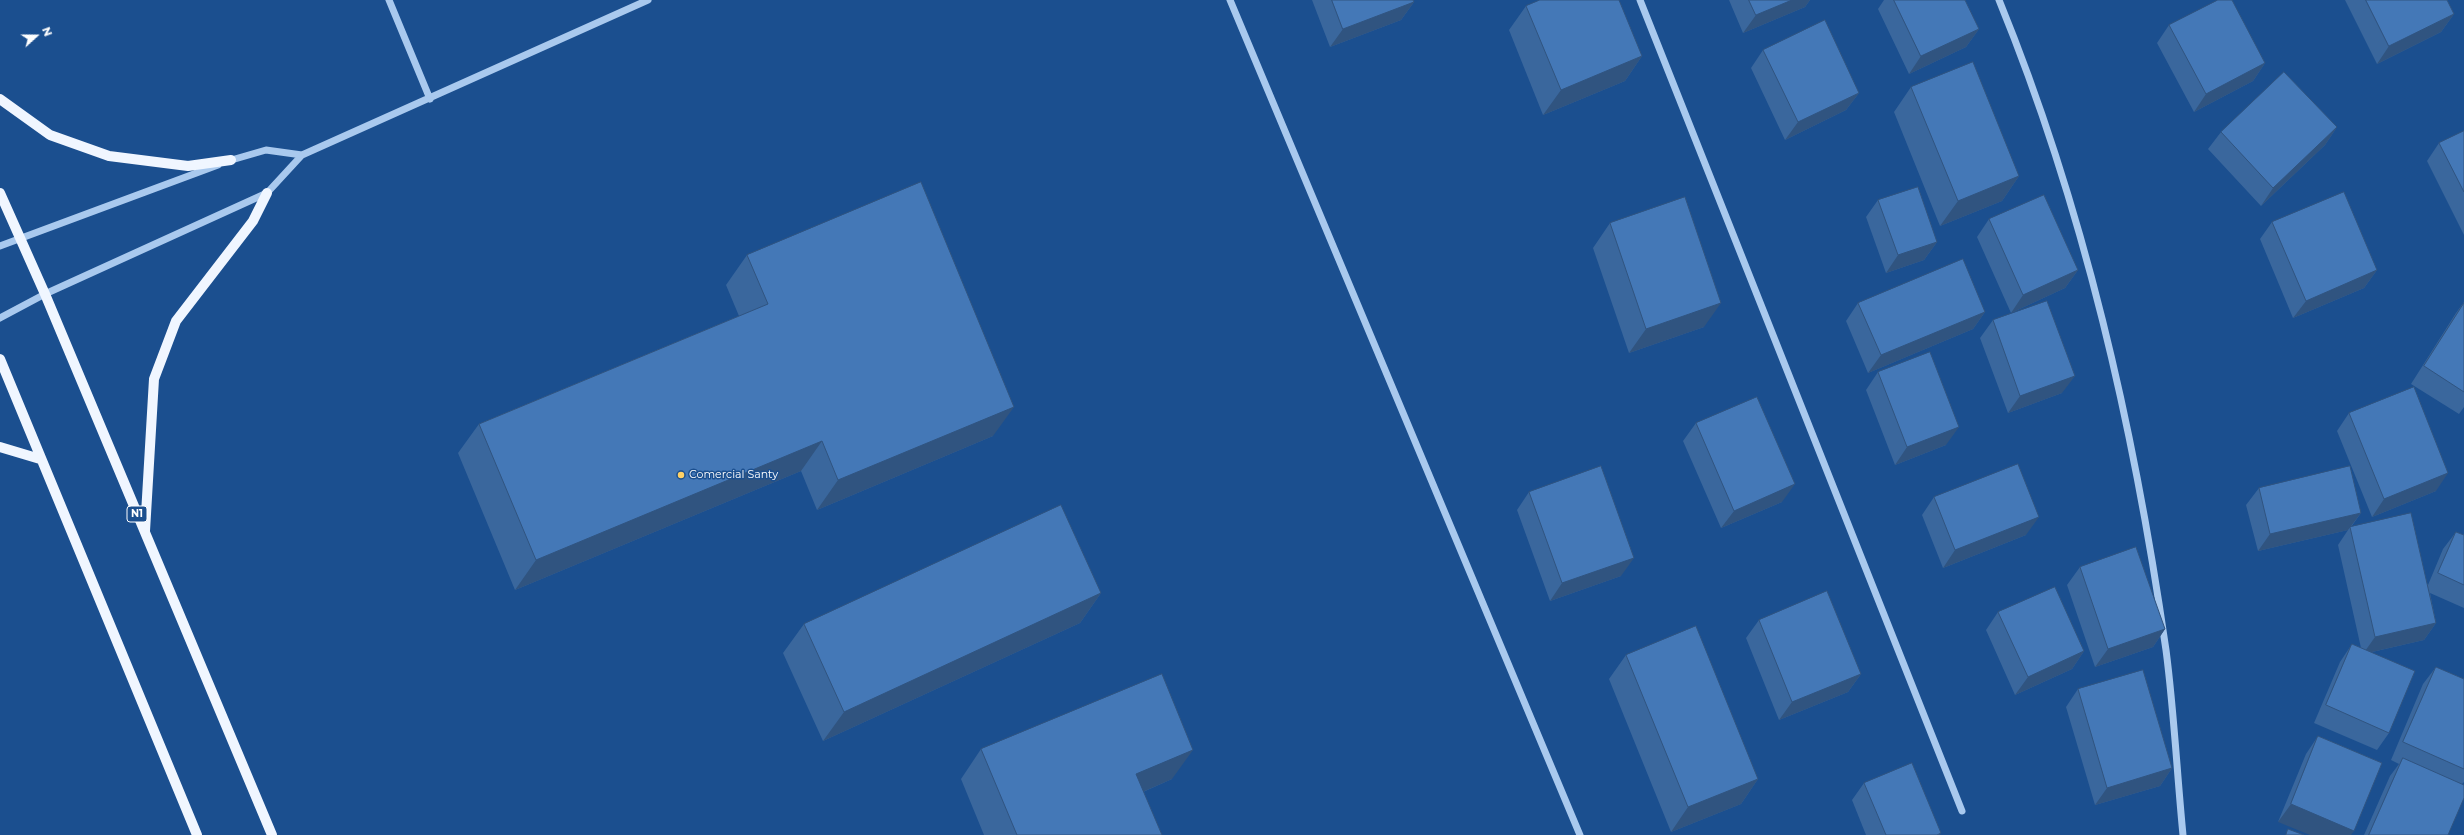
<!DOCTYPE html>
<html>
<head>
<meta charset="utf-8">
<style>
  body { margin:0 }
  #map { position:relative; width:2464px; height:835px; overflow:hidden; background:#1b4f8f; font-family:Montserrat,sans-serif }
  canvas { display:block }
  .north { position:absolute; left:16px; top:16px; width:40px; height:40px; -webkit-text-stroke:3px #1b4f8f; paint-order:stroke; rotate:69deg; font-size:11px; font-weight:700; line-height:16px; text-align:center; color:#fff }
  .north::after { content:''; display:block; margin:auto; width:14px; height:18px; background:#fff; clip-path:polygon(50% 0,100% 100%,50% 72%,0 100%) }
</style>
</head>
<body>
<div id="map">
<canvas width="2464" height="835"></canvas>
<div class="north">N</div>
</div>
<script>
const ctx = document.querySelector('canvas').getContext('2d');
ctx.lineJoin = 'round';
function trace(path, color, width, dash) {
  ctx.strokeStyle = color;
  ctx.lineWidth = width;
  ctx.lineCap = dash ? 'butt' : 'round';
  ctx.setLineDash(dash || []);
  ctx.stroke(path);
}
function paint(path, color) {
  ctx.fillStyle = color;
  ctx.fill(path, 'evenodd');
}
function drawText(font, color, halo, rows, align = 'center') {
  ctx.font = font + ' Montserrat,sans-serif';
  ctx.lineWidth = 3;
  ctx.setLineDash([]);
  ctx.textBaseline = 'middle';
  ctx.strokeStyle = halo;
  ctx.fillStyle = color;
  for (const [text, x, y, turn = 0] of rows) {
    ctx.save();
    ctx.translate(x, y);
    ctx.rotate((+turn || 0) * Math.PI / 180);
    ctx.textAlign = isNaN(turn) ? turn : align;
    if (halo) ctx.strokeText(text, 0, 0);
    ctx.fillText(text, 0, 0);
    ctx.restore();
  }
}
trace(new Path2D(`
  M 389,0 L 430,99
  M 1230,0 L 1580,835
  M 1640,0 L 1962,811
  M 1999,0 C 2084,208 2134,428 2166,650 C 2174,711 2177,774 2183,835
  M 228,161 L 266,150 L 302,155
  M 0,246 L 218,165
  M 0,318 L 45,294 L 267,193 L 302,155 L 648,0`), '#a9c9ee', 7);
trace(new Path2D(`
  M 0,99 L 50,135 L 109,156 L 188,166 L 231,160
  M 0,193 L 45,294 L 272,835
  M 0,359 L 197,835
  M 0,447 L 40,459
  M 145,531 L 154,379 L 176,321 L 253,221 L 267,193`), '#f0f6ff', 10);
paint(new Path2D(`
  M 1312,0 L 1413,0 L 1414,2 L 1401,20 L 1330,47 Z
  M 1729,0 L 1810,0 L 1805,7 L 1743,33 Z
  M 1884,0 L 1965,0 L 1979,29 L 1966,47 L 1909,74 L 1878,9 Z
  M 2345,0 L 2447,0 L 2454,14 L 2441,32 L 2377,64 Z
  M 1526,6 L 1642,56 L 1625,81 L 1543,115 L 1509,30 Z
  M 2169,25 L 2265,63 L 2253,81 L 2194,112 L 2157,43 Z
  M 1763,50 L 1859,93 L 1846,110 L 1785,140 L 1751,68 Z
  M 1911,87 L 2019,176 L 2002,201 L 1940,226 L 1894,112 Z
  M 2337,127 L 2325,145 L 2261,206 L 2208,149 L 2221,132 Z
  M 2464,131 L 2464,235 L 2427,161 L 2439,143 Z
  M 1878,200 L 1937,242 L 1924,260 L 1886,273 L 1866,217 Z
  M 1989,219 L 2078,270 L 2065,288 L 2011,313 L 1977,237 Z
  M 2272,222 L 2377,270 L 2364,288 L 2293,318 L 2260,239 Z
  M 1610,223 L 1704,327 L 1629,353 L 1593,248 Z
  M 747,255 L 993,436 L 817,510 L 801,471 L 515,590 L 458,453 L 479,424 L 739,316 L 726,285 Z
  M 2464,302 L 2464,407 L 2459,414 L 2411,384 L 2456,313 Z
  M 1858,303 L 1985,312 L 1973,329 L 1868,373 L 1846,321 Z
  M 1993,320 L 2062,393 L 2008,413 L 1980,338 Z
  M 1878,372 L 1946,445 L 1895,465 L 1866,390 Z
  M 2349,413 L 2436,491 L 2372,517 L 2337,431 Z
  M 1696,423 L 1782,502 L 1721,528 L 1683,441 Z
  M 2259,488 L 2361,513 L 2351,527 L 2428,585 L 2443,549 L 2456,532 L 2464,535 L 2464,608 L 2430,593 L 2436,623 L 2424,640 L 2372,652 L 2389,733 L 2377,750 L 2314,723 L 2340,662 L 2352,644 L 2361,648 L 2338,545 L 2348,530 L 2258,551 L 2246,505 Z
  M 1529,492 L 1621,576 L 1550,601 L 1517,510 Z
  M 1934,497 L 2026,535 L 1943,568 L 1922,515 Z
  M 2080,567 L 2165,629 L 2153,647 L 2095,667 L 2067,585 Z
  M 1101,593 L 1080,623 L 823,741 L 783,653 L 804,624 Z
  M 1998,612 L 2084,651 L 2072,669 L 2015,695 L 1986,630 Z
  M 1759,620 L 1861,674 L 1848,692 L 1779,720 L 1746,638 Z
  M 1626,655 L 1758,779 L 1741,804 L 1671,832 L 1609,679 Z
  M 2436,667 L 2464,679 L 2464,782 L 2462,784 L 2448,835 L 2364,835 L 2390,776 L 2399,764 L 2391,760 L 2423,684 Z
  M 2078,689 L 2172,768 L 2160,786 L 2095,805 L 2066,707 Z
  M 2318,736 L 2382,763 L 2278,822 L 2306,754 Z
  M 981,749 L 1172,779 L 1143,792 L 1162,835 L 984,835 L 961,779 Z
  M 1864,783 L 1940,835 L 1866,835 L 1852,800 Z`), '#3a679d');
paint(new Path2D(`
  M 1792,0 L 1810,0 L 1805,7 L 1743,33 L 1756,15 Z
  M 1414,2 L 1401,20 L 1330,47 L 1343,29 Z
  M 2454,14 L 2441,32 L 2377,64 L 2389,46 Z
  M 1979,29 L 1966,47 L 1909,74 L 1921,56 Z
  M 1642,56 L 1625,81 L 1543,115 L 1561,90 Z
  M 2265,63 L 2253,81 L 2194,112 L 2206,94 Z
  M 1859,93 L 1846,110 L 1785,140 L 1798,122 Z
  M 2337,127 L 2325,145 L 2261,206 L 2273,188 Z
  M 2019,176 L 2002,201 L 1940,226 L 1958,201 Z
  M 1937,242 L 1924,260 L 1886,273 L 1898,255 Z
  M 2078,270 L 2065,288 L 2011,313 L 2023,295 Z
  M 2377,270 L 2364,288 L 2293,318 L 2306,301 Z
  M 1721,303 L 1704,327 L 1629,353 L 1646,329 Z
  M 1985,312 L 1973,329 L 1868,373 L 1881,355 Z
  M 2075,376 L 2062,393 L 2008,413 L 2020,396 Z
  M 1014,407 L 993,436 L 817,510 L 838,480 Z
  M 1959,427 L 1946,445 L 1895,465 L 1907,447 Z
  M 822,441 L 801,471 L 515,590 L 536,560 Z
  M 2448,473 L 2436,491 L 2372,517 L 2384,499 Z
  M 1795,484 L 1782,502 L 1721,528 L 1734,511 Z
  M 2361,513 L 2348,530 L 2258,551 L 2270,534 Z
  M 2039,517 L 2026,535 L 1943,568 L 1955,550 Z
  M 1634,558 L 1621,576 L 1550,601 L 1562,583 Z
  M 1101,593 L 1080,623 L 823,741 L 844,712 Z
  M 2436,623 L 2424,640 L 2363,654 L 2375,637 Z
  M 2165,629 L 2153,647 L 2095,667 L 2108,649 Z
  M 2084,651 L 2072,669 L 2015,695 L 2028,677 Z
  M 1861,674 L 1848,692 L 1779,720 L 1792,702 Z
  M 1193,750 L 1172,779 L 1115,804 L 1136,774 Z
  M 2172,768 L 2160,786 L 2095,805 L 2107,788 Z
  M 1758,779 L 1741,804 L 1671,832 L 1688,807 Z
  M 2291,804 L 2354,831 L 2351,835 L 2310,835 L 2278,822 Z`), '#305480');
const building = new Path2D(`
  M 1332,0 L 1413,0 L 1414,2 L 1343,29 Z
  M 1540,0 L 1619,0 L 1642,56 L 1561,90 L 1526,6 Z
  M 1749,0 L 1792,0 L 1756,15 Z
  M 1894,0 L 1965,0 L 1979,29 L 1921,56 Z
  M 2218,0 L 2232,0 L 2265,63 L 2206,94 L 2169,25 Z
  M 2366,0 L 2447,0 L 2454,14 L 2389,46 Z
  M 1825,20 L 1859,93 L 1798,122 L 1763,50 Z
  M 1973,62 L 2019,176 L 1958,201 L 1911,87 Z
  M 2284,72 L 2337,127 L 2273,188 L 2221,132 Z
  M 2464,131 L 2464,192 L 2439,143 Z
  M 921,182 L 1014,407 L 838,480 L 822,441 L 536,560 L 479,424 L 768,304 L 747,255 Z
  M 1918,187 L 1937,242 L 1898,255 L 1878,200 Z
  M 2344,192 L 2377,270 L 2306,301 L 2272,222 Z
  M 2044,195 L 2078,270 L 2023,295 L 1989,219 Z
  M 1685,197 L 1721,303 L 1646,329 L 1610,223 Z
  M 1963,259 L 1985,312 L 1881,355 L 1858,303 Z
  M 2047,301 L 2075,376 L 2020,396 L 1993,320 Z
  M 2464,303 L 2464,392 L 2424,366 Z
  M 1930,352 L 1959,427 L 1907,447 L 1878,372 Z
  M 2414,387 L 2448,473 L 2384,499 L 2349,413 Z
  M 1757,397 L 1795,484 L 1734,511 L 1696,423 Z
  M 2018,464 L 2039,517 L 1955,550 L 1934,497 Z
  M 1601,466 L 1634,558 L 1562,583 L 1529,492 Z
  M 2350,466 L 2361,513 L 2270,534 L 2259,488 Z
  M 1061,505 L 1101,593 L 844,712 L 804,624 Z
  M 2411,513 L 2436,623 L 2375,637 L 2350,527 Z
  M 2456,532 L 2464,535 L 2464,585 L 2438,573 Z
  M 2136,547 L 2165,629 L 2108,649 L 2080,567 Z
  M 2055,587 L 2084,651 L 2028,677 L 1998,612 Z
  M 1827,591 L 1861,674 L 1792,702 L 1759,620 Z
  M 1696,626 L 1758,779 L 1688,807 L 1626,655 Z
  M 2352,644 L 2415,671 L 2389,733 L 2326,705 Z
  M 2436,667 L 2464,679 L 2464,769 L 2403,742 Z
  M 2143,670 L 2172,768 L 2107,788 L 2078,689 Z
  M 1162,674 L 1193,750 L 1136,774 L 1162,835 L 1017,835 L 981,749 Z
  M 2318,736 L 2382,763 L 2354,831 L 2291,804 Z
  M 2403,758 L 2464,785 L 2464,798 L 2448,835 L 2369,835 Z
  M 1912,763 L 1941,833 L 1937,835 L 1886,835 L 1864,783 Z
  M 2288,829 L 2304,835 L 2286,835 Z`);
paint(building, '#4478b7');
trace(building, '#305480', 1);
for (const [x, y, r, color] of [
  [681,475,4,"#ffd166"]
]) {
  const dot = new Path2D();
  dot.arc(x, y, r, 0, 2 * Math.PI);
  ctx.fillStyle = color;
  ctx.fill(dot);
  trace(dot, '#1b4f8f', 1.5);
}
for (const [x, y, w] of [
  [137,514,20]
]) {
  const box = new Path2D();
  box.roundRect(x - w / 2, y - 8, w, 16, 3);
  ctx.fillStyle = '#1b4f8f';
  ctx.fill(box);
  trace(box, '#fff', 1);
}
drawText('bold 10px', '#fff', null, [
  ["N1",137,514]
]);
drawText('11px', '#fff', '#1b4f8f', [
  ["Comercial Santy",689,475]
], 'left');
</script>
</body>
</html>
